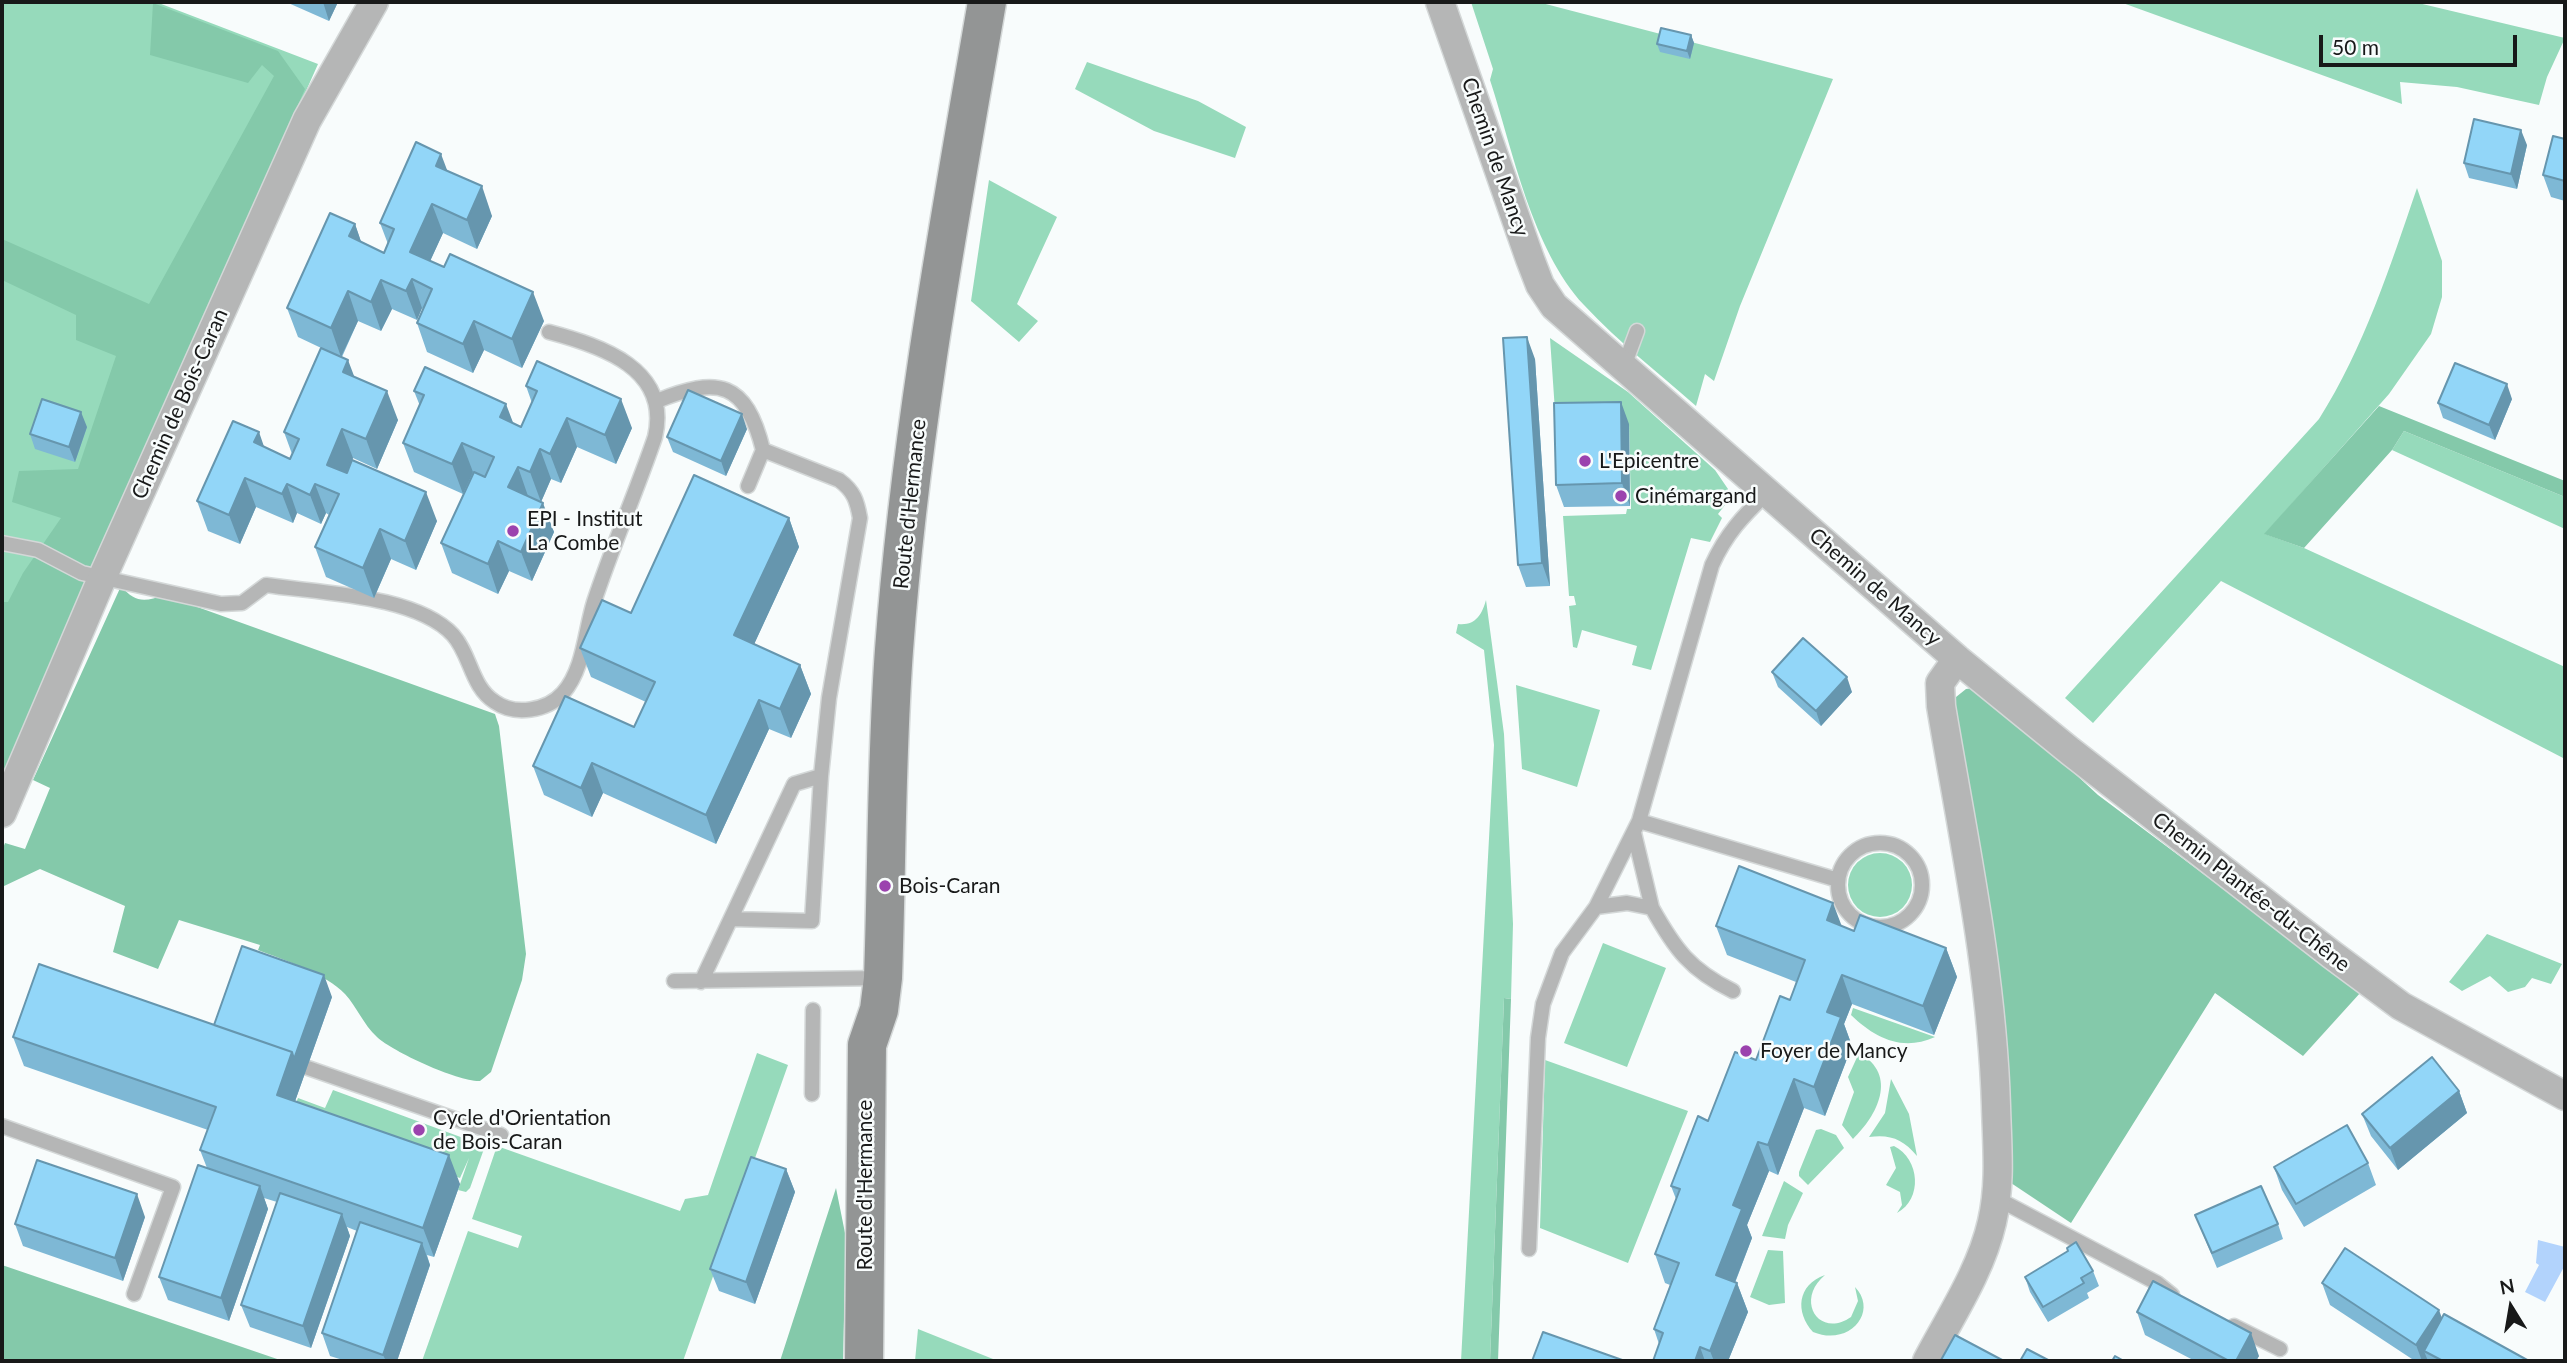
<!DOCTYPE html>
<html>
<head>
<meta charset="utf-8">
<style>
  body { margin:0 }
  #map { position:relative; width:2567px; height:1363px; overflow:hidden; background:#f8fcfc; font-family:Lato,sans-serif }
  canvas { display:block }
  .frame { position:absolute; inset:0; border:4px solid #181919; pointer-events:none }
  .north { position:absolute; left:2476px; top:1272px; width:70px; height:70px; -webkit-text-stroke:5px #f8fcfc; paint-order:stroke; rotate:349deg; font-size:19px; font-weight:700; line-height:28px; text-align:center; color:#181919 }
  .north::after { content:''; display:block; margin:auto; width:24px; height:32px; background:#181919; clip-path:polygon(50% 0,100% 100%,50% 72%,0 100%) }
  .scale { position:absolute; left:2319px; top:35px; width:198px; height:32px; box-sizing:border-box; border:4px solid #181919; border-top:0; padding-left:9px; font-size:21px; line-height:24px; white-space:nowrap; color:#181919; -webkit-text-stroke:5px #f8fcfc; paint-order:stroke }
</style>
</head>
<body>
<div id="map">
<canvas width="2567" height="1363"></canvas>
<div class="frame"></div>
<div class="north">N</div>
<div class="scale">50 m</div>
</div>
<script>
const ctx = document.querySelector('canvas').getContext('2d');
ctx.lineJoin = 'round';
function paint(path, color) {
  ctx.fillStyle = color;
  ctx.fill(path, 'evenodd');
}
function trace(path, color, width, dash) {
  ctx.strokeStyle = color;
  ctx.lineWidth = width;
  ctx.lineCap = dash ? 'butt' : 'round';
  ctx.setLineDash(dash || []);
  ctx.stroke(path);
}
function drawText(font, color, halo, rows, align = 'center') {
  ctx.font = font + ' Lato,sans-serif';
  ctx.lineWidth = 5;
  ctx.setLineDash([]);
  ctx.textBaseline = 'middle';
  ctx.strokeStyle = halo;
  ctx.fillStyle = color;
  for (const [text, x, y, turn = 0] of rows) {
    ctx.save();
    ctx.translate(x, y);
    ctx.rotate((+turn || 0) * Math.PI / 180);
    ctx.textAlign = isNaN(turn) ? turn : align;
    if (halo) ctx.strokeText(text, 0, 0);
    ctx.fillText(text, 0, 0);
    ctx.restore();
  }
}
paint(new Path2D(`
  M 2,2 L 156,2 L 318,64 L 2,777 Z
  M 1471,2 L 1538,2 L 1833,79 L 1740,306 L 1714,381 L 1705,374 L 1696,406 C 1659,373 1618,342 1584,305 C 1532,249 1513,151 1490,80 L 1493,69 Z
  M 2120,2 L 2414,2 L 2565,38 L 2547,77 L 2539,105 L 2457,87 L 2400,82 L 2402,104 Z
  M 1087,62 L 1198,101 L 1246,127 L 1235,158 L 1154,131 L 1075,89 Z
  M 989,180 L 1057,217 L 1017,304 L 1038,321 L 1019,342 L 971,301 Z
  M 2417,188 L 2442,261 L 2442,297 L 2431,334 L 2389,394 L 2265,534 L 2304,548 L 2565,667 L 2565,759 L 2221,581 L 2093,723 L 2065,698 L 2319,419 C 2364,348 2390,267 2417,188 Z
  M 1550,338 L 1628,392 L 1715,470 L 1728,489 L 1725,505 L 1718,514 L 1722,518 L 1710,542 L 1691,538 L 1651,670 L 1632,665 L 1637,646 L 1582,630 L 1577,648 L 1573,647 L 1569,606 L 1576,605 L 1574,596 L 1569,596 L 1563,516 L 1626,514 L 1627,509 L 1631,509 L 1629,425 L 1556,426 Z
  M 2404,431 L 2565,497 L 2565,529 L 2392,450 Z
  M 1486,600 L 1504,734 L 1513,924 L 1511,999 L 1504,998 L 1490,1361 L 1461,1361 L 1494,745 L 1484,650 L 1456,633 L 1458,624 C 1475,626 1482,615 1486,600 Z
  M 1516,685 L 1600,710 L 1577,787 L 1522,769 Z
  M1848 885a32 32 0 1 1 64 0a32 32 0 1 1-64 0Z
  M 2487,934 L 2562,964 L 2551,984 L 2532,978 L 2525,987 L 2508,992 L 2490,976 L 2462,991 L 2449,982 Z
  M 1603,943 L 1666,968 L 1627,1067 L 1564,1043 Z
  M 1853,1008 L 1935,1037 C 1902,1052 1875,1038 1851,1015 Z
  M 757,1053 L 788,1065 L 683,1361 L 422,1361 L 468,1231 L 518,1248 L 522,1236 L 472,1219 L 497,1146 L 680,1211 L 685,1199 L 708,1195 Z
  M 1859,1053 C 1899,1075 1877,1116 1853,1139 L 1842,1125 L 1854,1092 L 1848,1077 Z
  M 1545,1060 L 1688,1111 L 1628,1263 L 1540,1228 Z
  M 1891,1079 L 1909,1114 L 1917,1156 C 1903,1139 1890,1134 1869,1137 L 1885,1113 Z
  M 333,1090 L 485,1146 L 470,1188 L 466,1192 L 458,1190 L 469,1158 L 460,1178 L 290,1118 L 298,1098 L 325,1108 Z
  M 1821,1129 L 1836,1135 L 1844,1148 L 1808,1185 L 1799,1176 L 1799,1172 L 1816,1130 Z
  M 1894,1146 C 1920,1159 1923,1199 1897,1213 L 1902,1205 L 1900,1192 L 1886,1185 L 1896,1168 L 1890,1147 Z
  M 1784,1181 L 1803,1193 L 1788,1225 L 1785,1239 L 1762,1236 Z
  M 1768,1250 L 1783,1251 L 1785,1303 L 1769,1305 L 1750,1297 Z
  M 1825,1275 C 1794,1301 1820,1339 1851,1317 L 1858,1301 L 1855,1287 C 1879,1312 1849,1347 1813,1332 C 1795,1312 1797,1285 1825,1275 Z
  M 918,1329 L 998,1361 L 915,1361 Z`), '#96dabb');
paint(new Path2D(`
  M 153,3 L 278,51 L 305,89 L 2,777 L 2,602 L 8,602 L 23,573 L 61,518 L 12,502 L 19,471 L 78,469 L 116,356 L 76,340 L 76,315 L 2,280 L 2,239 L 149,304 L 274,76 L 262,65 L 248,83 L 150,55 Z
  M 2379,406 L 2565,481 L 2565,497 L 2404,431 L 2392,450 L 2304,548 L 2264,534 Z
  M 121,586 C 135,603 145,602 164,595 L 495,714 L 499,726 L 526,954 L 522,980 L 491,1072 L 480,1081 C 459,1082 393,1052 377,1037 C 363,1024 357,1007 345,994 C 326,974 284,960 258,950 L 260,945 L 179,920 L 158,969 L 113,952 L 125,906 L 40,869 L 2,887 L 2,851 L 5,843 L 25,849 L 50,788 L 33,780 Z
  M 1981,687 L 2098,795 L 2361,992 L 2303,1056 L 2215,993 L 2071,1223 L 2011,1183 L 1951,701 L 1966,689 Z
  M 1504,998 L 1511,999 L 1498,1361 L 1490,1361 Z
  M 836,1188 L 846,1238 L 843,1361 L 780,1361 Z
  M 2,1265 L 283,1361 L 2,1361 Z`), '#84c9aa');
paint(new Path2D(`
  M 2538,1240 L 2565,1247 L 2565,1265 L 2545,1302 L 2525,1292 L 2539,1265 L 2536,1263 Z`), '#b2d3fc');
const lane = new Path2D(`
  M 1624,366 L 1637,331
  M 657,401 C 718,376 746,381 763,450
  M 748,486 L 763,450 L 839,480 C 854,491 857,501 860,518 L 829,698 L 821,776
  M 2,543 L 38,550 L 82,573 L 221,604 L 242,603 L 266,585 C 319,593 416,595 453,635 C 471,655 471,687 495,702 C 515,716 547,711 563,693 C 584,669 585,631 594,602 C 612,547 636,493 655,437 C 671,369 602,346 549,332
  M 1639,821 L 1838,880
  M 1634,833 L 1652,908
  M1838 885a42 42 0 1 1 84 0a42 42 0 1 1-84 0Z
  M 1596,907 L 1627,903 L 1652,908 C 1675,949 1690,970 1733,991
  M 674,981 L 881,978
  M 701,982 L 794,784 L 821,776 L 812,921 L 731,919
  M 308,1068 L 501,1135
  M 812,1094 L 813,1010
  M 2,1126 L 173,1187 L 134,1294
  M 1996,1198 L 2157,1283 L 2172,1295
  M 1529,1249 L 1538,1038 L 1543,1004 L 1562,953 L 1596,907 L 1639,821 L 1712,565 C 1726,534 1743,516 1767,493
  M 2234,1326 L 2280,1349`);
const street = new Path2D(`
  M 1440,2 L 1530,259 L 1540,285 L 1554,306 L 1957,659 L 2070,751 L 2331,954 L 2401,1006 L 2565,1096
  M 2,813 L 103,576 L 307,120 L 374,2
  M 1927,1361 C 1950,1317 1981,1271 1992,1222 C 2001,1183 1997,1145 1996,1106 C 1992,971 1963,838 1941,706 L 1940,683 L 1957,659`);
const secondary = new Path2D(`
  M 864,1361 L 867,1045 L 879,1010 L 883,978 C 887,868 886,759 894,650 C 910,432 950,217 987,2`);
trace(lane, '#d4d8d8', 17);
trace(street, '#d4d8d8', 31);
trace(secondary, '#d4d8d8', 41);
trace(lane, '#b5b6b6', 14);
trace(street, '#b5b6b6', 28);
trace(secondary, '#939595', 38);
paint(new Path2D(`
  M 286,2 L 338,2 L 329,21 Z
  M 1691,35 L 1694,43 L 1690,59 L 1660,52 L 1657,44 Z
  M 2565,139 L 2565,201 L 2551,197 L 2543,175 Z
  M 2527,145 L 2517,189 L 2469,178 L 2464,163 Z
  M 448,171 L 492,216 L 477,249 L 443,233 L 430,261 L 544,321 L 522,368 L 484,350 L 473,373 L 427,352 L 417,323 L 423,309 L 422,308 L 417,320 L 392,309 L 381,331 L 358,321 L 342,357 L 354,377 L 398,420 L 377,469 L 353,458 L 346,473 L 437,521 L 416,570 L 391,559 L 374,598 L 326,577 L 315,547 L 329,515 L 326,513 L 321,524 L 297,513 L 293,523 L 256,507 L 240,544 L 208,531 L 197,501 L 264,447 L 290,459 L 292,454 L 284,432 L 336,355 L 298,337 L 287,308 L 355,224 L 361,242 L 384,253 L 388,244 L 380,223 Z
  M 1535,359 L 1550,586 L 1526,587 L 1518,565 Z
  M 526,386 L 632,428 L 616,464 L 577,447 L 561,483 L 551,479 L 541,502 L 554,532 L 532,581 L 509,571 L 498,594 L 452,573 L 441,543 L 474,472 L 463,494 L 414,472 L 403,443 L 420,406 L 414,391 L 521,427 L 532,403 Z
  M 2512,399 L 2495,440 L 2443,418 L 2438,403 Z
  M 1629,424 L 1630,506 L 1564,507 L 1556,485 Z
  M 87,427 L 75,462 L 35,449 L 30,434 Z
  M 747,429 L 726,476 L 673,452 L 667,437 Z
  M 789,518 L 799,547 L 754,644 L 800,665 L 811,694 L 791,738 L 769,729 L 716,844 L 603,793 L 592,817 L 544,795 L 533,766 L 634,727 L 646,702 L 591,677 L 580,648 L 631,613 Z
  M 1772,672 L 1852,692 L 1821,726 L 1778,687 Z
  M 1716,926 L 1842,926 L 1854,931 L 1946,948 L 1957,977 L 1934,1035 L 1852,1004 L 1844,1024 L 1852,1046 L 1825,1116 L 1804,1108 L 1778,1175 L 1769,1171 L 1747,1225 L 1752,1238 L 1735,1283 L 1737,1283 L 1748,1312 L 1728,1361 L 1653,1361 L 1659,1344 L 1654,1329 L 1670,1285 L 1665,1283 L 1655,1254 L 1676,1199 L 1671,1186 L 1708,1121 L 1756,1060 L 1790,1000 L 1796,982 L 1727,955 Z
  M 332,997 L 295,1101 L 460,1184 L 434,1257 L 427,1255 L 430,1265 L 397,1361 L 346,1361 L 330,1356 L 322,1333 L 357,1231 L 347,1227 L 350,1236 L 311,1348 L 250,1327 L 241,1305 L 277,1202 L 264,1198 L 268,1209 L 229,1321 L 168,1300 L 159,1277 L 207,1168 L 200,1150 L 208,1130 L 24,1066 L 13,1037 L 214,1025 Z
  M 2459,1091 L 2467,1113 L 2398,1170 L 2371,1136 L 2362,1114 Z
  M 2368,1163 L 2376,1185 L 2304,1227 L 2282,1190 L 2274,1167 Z
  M 786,1169 L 795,1192 L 755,1304 L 719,1291 L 710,1269 Z
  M 2195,1215 L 2278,1224 L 2283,1239 L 2217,1268 Z
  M 145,1217 L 123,1281 L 23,1246 L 15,1224 Z
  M 2067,1248 L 2093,1271 L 2099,1286 L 2087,1293 L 2089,1298 L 2048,1322 L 2030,1292 L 2025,1277 L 2068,1252 Z
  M 2322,1283 L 2442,1319 L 2529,1361 L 2415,1361 L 2330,1305 Z
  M 2137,1312 L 2259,1356 L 2256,1361 L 2195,1361 L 2145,1335 Z`), '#7eb8d5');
paint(new Path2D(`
  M 323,2 L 338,2 L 329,21 Z
  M 1691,35 L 1694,43 L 1690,59 L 1687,51 Z
  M 2521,130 L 2527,145 L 2517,189 L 2511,174 Z
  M 441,154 L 452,183 L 436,166 Z
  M 482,186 L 492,216 L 477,249 L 467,220 Z
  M 432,204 L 443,233 L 421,281 L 410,252 Z
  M 355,224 L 365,253 L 349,236 Z
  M 412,279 L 422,308 L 417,320 L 406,291 Z
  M 381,280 L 392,309 L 381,331 L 371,302 Z
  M 348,291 L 358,321 L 341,357 L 331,328 Z
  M 533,292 L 544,321 L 522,368 L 512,339 Z
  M 474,321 L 484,350 L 473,373 L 463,344 Z
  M 1527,337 L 1535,359 L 1550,586 L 1542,563 Z
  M 348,360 L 359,389 L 343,372 Z
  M 2507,384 L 2512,399 L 2495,440 L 2489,425 Z
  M 387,391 L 398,420 L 377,469 L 366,439 Z
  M 621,399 L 632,428 L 616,464 L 605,435 Z
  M 1621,402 L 1629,424 L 1630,506 L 1622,483 Z
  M 506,404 L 517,433 L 500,417 Z
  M 81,412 L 87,427 L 75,462 L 69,447 Z
  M 742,414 L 747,429 L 726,476 L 721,461 Z
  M 567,418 L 577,447 L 561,483 L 550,454 Z
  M 342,429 L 353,458 L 338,494 L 327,465 Z
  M 259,432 L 269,461 L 254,442 Z
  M 462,443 L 473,472 L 463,494 L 452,464 Z
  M 540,449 L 551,479 L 541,502 L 530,472 Z
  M 518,467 L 528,496 L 508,487 Z
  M 245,478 L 256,507 L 240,544 L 229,515 Z
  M 287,484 L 297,513 L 293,523 L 282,494 Z
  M 315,484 L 326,513 L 321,524 L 310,495 Z
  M 426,492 L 437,521 L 416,570 L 405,541 Z
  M 543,503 L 554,532 L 532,581 L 521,552 Z
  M 789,518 L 799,547 L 745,664 L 734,635 Z
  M 380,529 L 391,559 L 374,598 L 363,568 Z
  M 498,541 L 509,571 L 498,594 L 488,564 Z
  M 800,665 L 811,694 L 791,738 L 780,709 Z
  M 1847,677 L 1852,692 L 1821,726 L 1816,711 Z
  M 759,700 L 769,729 L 716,844 L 706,815 Z
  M 592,763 L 603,793 L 592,817 L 581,788 Z
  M 1833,903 L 1844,932 L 1827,920 Z
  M 1946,948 L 1957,977 L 1934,1035 L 1923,1006 Z
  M 324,975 L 332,997 L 287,1124 L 277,1095 L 292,1052 Z
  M 1842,975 L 1852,1004 L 1844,1024 L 1852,1046 L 1825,1116 L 1814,1087 L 1827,1012 Z
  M 1794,1079 L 1804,1108 L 1778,1175 L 1768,1145 Z
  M 2459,1091 L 2467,1113 L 2398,1170 L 2390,1148 Z
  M 1758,1142 L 1769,1171 L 1747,1225 L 1752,1238 L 1726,1305 L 1716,1275 L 1733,1205 Z
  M 449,1155 L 460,1184 L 434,1257 L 423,1228 Z
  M 786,1169 L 795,1192 L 755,1304 L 746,1282 Z
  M 260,1186 L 268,1209 L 229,1321 L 221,1298 Z
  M 137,1194 L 145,1217 L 123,1281 L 115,1258 Z
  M 342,1214 L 350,1236 L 311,1348 L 303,1326 Z
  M 422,1243 L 430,1265 L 397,1361 L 386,1361 L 383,1355 Z
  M 1737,1283 L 1748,1312 L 1728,1361 L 1714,1361 L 1710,1351 Z
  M 2439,1310 L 2447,1332 L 2424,1351 L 2428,1361 L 2422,1361 L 2416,1345 Z
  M 2251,1333 L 2259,1356 L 2256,1361 L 2236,1361 Z
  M 1700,1347 L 1705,1361 L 1695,1361 Z`), '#6696ae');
const building = new Path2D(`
  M 1661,28 L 1691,35 L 1687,51 L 1657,44 Z
  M 2474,119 L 2521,130 L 2511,174 L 2464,163 Z
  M 2553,136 L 2565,139 L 2565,181 L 2543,175 Z
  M 416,142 L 441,154 L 436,166 L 482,186 L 467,220 L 432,204 L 410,252 L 444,267 L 450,254 L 533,292 L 512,339 L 474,321 L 463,344 L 417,323 L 432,289 L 412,279 L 406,291 L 381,280 L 371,302 L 348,291 L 331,328 L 287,308 L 330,213 L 355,224 L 349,236 L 384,253 L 394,229 L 380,223 Z
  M 1527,337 L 1542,563 L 1518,565 L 1503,338 Z
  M 321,348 L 348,360 L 343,372 L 387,391 L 366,439 L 342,429 L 327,465 L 347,473 L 352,460 L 426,492 L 405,541 L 380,529 L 363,568 L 315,547 L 339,494 L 315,484 L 310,495 L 287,484 L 282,494 L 245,478 L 229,515 L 197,501 L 233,421 L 259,432 L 254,442 L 290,459 L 299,439 L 284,432 Z
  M 537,361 L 621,399 L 605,435 L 567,418 L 550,454 L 540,449 L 530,472 L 518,467 L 508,487 L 543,503 L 521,552 L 498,541 L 488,564 L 441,543 L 474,472 L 485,477 L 494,457 L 462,443 L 452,464 L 403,443 L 424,395 L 414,391 L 425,367 L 506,404 L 500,417 L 521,427 L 537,391 L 526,386 Z
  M 2455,363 L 2507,384 L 2489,425 L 2438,403 Z
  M 688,390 L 742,414 L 721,461 L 667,437 Z
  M 42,399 L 81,412 L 69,447 L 30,434 Z
  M 1621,402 L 1622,483 L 1556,485 L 1554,403 Z
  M 694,475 L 789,518 L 734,635 L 800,665 L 780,709 L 759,700 L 706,815 L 592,763 L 581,788 L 533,766 L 565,696 L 634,727 L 655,682 L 580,648 L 602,600 L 631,613 Z
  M 1803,638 L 1847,677 L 1816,711 L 1772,672 Z
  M 1739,866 L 1833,903 L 1827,920 L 1854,931 L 1860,915 L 1946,948 L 1923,1006 L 1842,975 L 1827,1012 L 1841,1017 L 1814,1087 L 1794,1079 L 1768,1145 L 1758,1142 L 1733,1205 L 1742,1209 L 1716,1275 L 1737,1283 L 1710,1351 L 1700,1347 L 1695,1361 L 1653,1361 L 1663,1333 L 1654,1329 L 1679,1263 L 1655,1254 L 1680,1189 L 1671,1186 L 1698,1116 L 1708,1121 L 1735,1052 L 1756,1060 L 1780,996 L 1790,1000 L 1805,960 L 1716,926 Z
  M 242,946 L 324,975 L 294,1059 L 292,1052 L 214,1025 Z
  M 39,964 L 292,1052 L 277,1095 L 449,1155 L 423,1228 L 200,1150 L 216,1107 L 13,1037 Z
  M 2432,1057 L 2459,1091 L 2390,1148 L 2362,1114 Z
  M 2347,1125 L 2368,1163 L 2296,1204 L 2274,1167 Z
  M 751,1157 L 786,1169 L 746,1282 L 710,1269 Z
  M 37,1160 L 137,1194 L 115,1258 L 15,1224 Z
  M 198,1165 L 260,1186 L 221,1298 L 159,1277 Z
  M 2261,1186 L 2278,1224 L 2212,1253 L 2195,1215 Z
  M 280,1193 L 342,1214 L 303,1326 L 241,1305 Z
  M 360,1222 L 422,1243 L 383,1355 L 322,1333 Z
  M 2076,1242 L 2093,1271 L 2081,1278 L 2084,1283 L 2043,1307 L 2025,1277 L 2068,1251 L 2067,1248 Z
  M 2345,1248 L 2439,1310 L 2416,1345 L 2322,1283 Z
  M 2153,1281 L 2251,1333 L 2236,1361 L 2229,1361 L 2137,1312 Z
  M 2444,1314 L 2529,1361 L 2443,1361 L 2424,1351 Z
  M 1543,1332 L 1625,1361 L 1532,1361 Z
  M 1955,1335 L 2004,1361 L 1943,1361 L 1941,1360 Z
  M 2027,1349 L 2050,1361 L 2020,1361 Z
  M 2115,1356 L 2124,1361 L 2112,1361 Z`);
paint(building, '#92d6f8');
trace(building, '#6696ae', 2);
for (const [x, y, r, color] of [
  [1585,461,7,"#9b42ae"],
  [1621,496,7,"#9b42ae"],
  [513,531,7,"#9b42ae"],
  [885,886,7,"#9b42ae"],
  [1746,1051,7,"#9b42ae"],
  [419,1130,7,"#9b42ae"]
]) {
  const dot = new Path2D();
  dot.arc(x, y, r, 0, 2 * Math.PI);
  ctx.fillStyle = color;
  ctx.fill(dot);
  trace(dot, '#f8fcfc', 2.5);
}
drawText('21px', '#181919', '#f8fcfc', [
  ["Chemin de Mancy",1495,157,71],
  ["Chemin de Bois-Caran",180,404,-66],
  ["Route d'Hermance",910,504,-84],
  ["Chemin de Mancy",1875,587,41],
  ["Chemin Plantée-du-Chêne",2251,892,38],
  ["Route d'Hermance",865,1185,-90]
]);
drawText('21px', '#181919', '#f8fcfc', [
  ["L'Epicentre",1599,461],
  ["Cinémargand",1635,496],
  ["EPI - Institut",527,519],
  ["La Combe",527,543],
  ["Bois-Caran",899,886],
  ["Foyer de Mancy",1760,1051],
  ["Cycle d'Orientation",433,1118],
  ["de Bois-Caran",433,1142]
], 'left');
</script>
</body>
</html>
